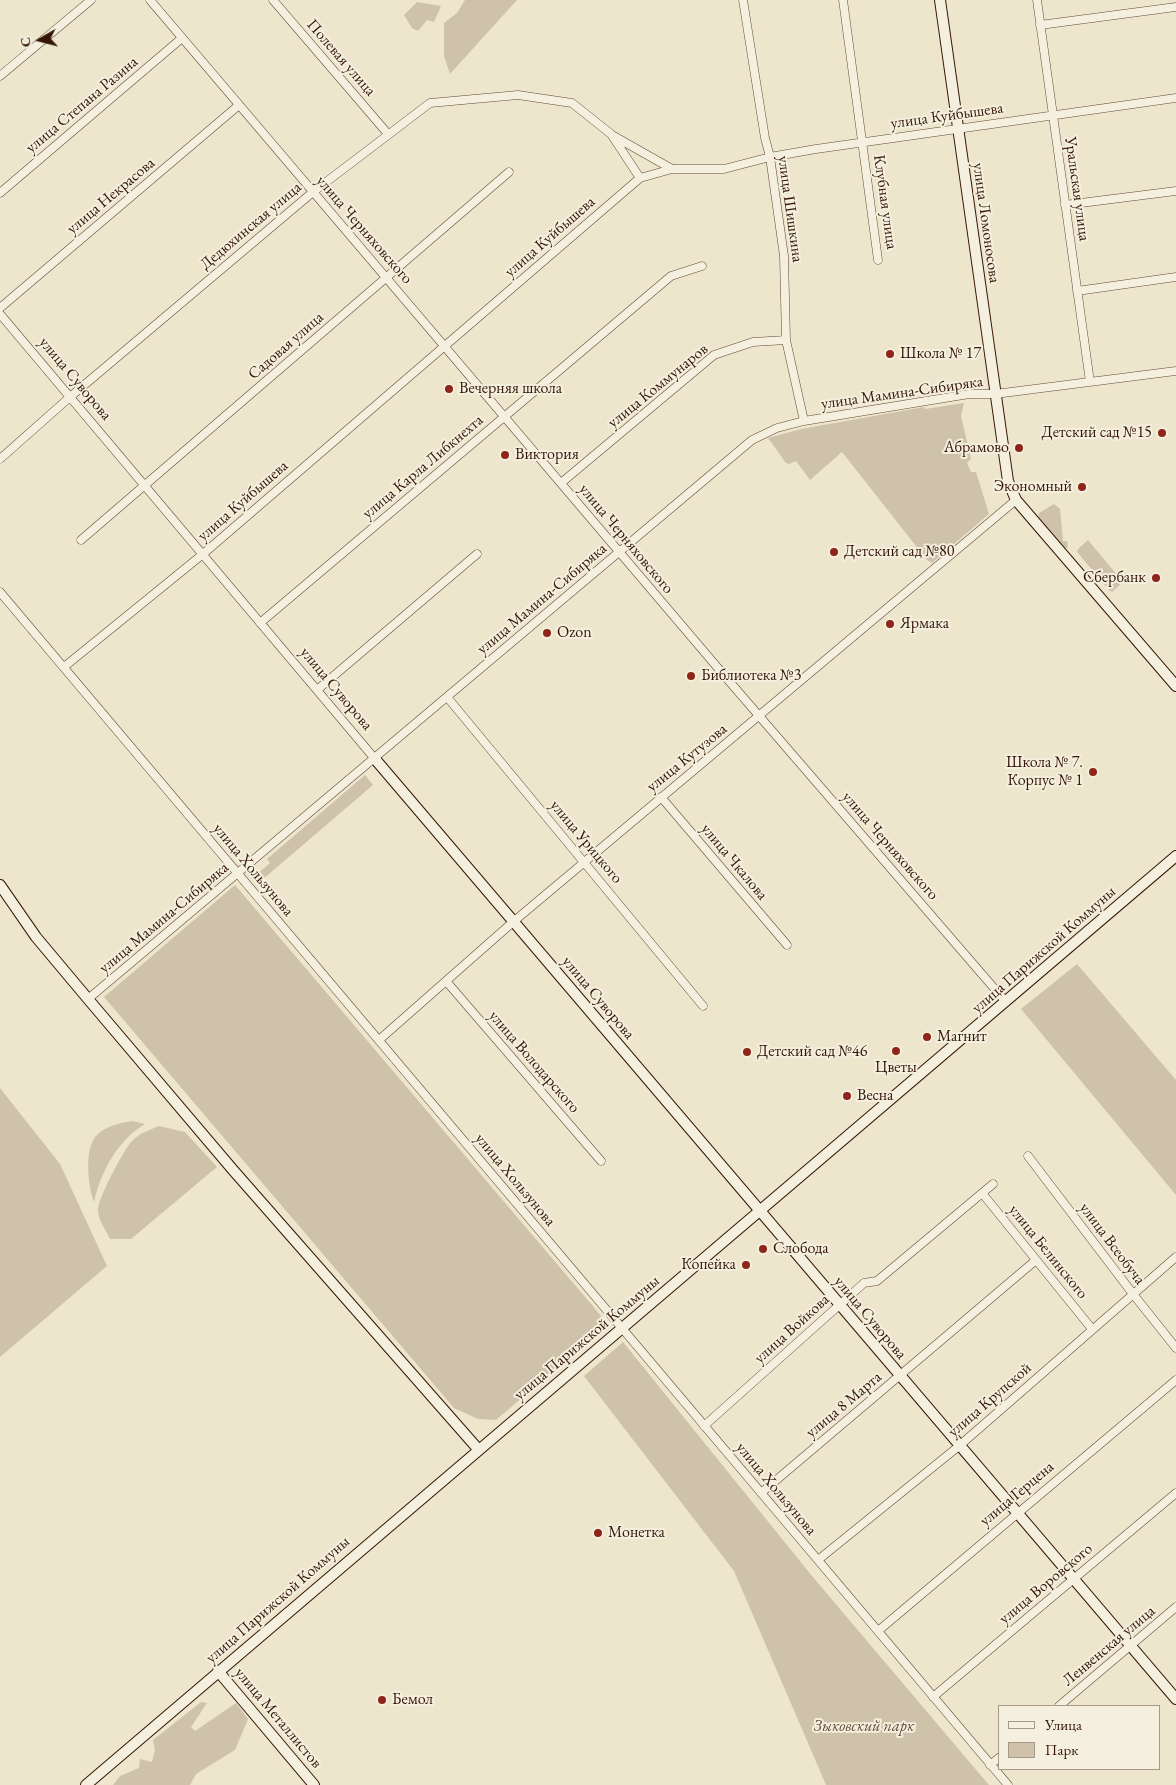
<!DOCTYPE html>
<html>
<head>
<meta charset="utf-8">
<style>
  body { margin:0 }
  #map { position:relative; width:1176px; height:1785px; overflow:hidden; background:#eee6cc; font-family:"EB Garamond",serif }
  canvas { display:block }
  .legend { position:absolute; left:998px; top:1705px; width:162px; height:65px; box-sizing:border-box; background:#f4efde; border:1px solid #a89887; margin:0; padding:6px 9px; list-style:none; font-size:15px; color:#351505 }
  .legend li { display:flex; align-items:center; gap:10px; height:25px }
  .legend b { width:25px; border:1px solid #a89887 }
  .north { position:absolute; left:15px; top:15px; width:50px; height:50px; -webkit-text-stroke:4px #f4efde; paint-order:stroke; rotate:262deg; font-size:14px; font-weight:700; line-height:20px; text-align:center; color:#351505 }
  .north::after { content:''; display:block; margin:auto; width:18px; height:22px; background:#351505; clip-path:polygon(50% 0,100% 100%,50% 72%,0 100%) }
</style>
</head>
<body>
<div id="map">
<canvas width="1176" height="1785"></canvas>
<ul class="legend">
<li><b style="height:6px;background:#f4efde"></b>Улица</li>
<li><b style="height:14px;background:#cfc2aa"></b>Парк</li>
</ul>
<div class="north">С</div>
</div>
<script>
const ctx = document.querySelector('canvas').getContext('2d');
ctx.lineJoin = 'round';
function paint(path, color) {
  ctx.fillStyle = color;
  ctx.fill(path, 'evenodd');
}
function trace(path, color, width, dash) {
  ctx.strokeStyle = color;
  ctx.lineWidth = width;
  ctx.lineCap = dash ? 'butt' : 'round';
  ctx.setLineDash(dash || []);
  ctx.stroke(path);
}
function drawText(font, color, halo, rows, align = 'center') {
  ctx.font = font + ' "EB Garamond",serif';
  ctx.lineWidth = 4;
  ctx.setLineDash([]);
  ctx.textBaseline = 'middle';
  ctx.strokeStyle = halo;
  ctx.fillStyle = color;
  for (const [text, x, y, turn = 0] of rows) {
    ctx.save();
    ctx.translate(x, y);
    ctx.rotate((+turn || 0) * Math.PI / 180);
    ctx.textAlign = isNaN(turn) ? turn : align;
    if (halo) ctx.strokeText(text, 0, 0);
    ctx.fillText(text, 0, 0);
    ctx.restore();
  }
}
paint(new Path2D(`
  M 465,0 L 517,0 L 450,74 L 444,56 L 444,23 L 457,13 Z
  M 417,2 L 441,6 L 434,22 L 427,20 L 418,31 L 412,28 L 404,15 Z
  M 964,403 L 961,416 L 971,459 L 967,463 L 971,472 L 976,472 L 989,514 L 932,563 L 927,560 L 842,452 L 810,480 L 796,461 L 789,464 L 786,463 L 768,438 L 801,429 L 924,407 L 925,409 Z
  M 1054,504 L 1060,509 L 1063,541 L 1067,541 L 1068,547 L 1064,549 L 1038,520 L 1039,513 Z
  M 1088,540 L 1123,582 L 1112,592 L 1109,590 L 1077,552 L 1078,549 Z
  M 365,775 L 373,785 L 262,880 L 257,874 L 270,863 L 267,859 Z
  M 235,885 L 608,1324 L 496,1420 L 478,1419 L 454,1408 L 104,997 Z
  M 1077,964 L 1176,1080 L 1176,1195 L 1021,1009 Z
  M 0,1088 L 60,1164 L 107,1266 L 0,1357 Z
  M 132,1121 L 145,1124 C 118,1140 101,1171 94,1202 C 88,1186 84,1150 96,1136 C 105,1126 120,1123 132,1121 Z
  M 159,1126 L 185,1132 L 217,1167 L 131,1239 L 110,1239 C 106,1230 98,1220 98,1210 C 97,1200 124,1149 132,1141 C 140,1133 149,1130 159,1126 Z
  M 623,1342 L 812,1576 L 989,1785 L 826,1785 L 734,1571 L 584,1376 Z
  M 201,1702 L 207,1703 L 191,1727 L 195,1731 L 236,1703 L 248,1719 L 235,1750 L 196,1774 L 190,1785 L 113,1785 L 120,1776 L 139,1768 L 140,1759 L 152,1762 L 155,1750 L 153,1740 Z`), '#cfc2aa');
const street = new Path2D(`
  M 150,0 L 729,681 L 1006,1002
  M 273,0 L 388,134
  M 743,0 L 765,138 L 770,157 L 784,256 L 786,340 L 804,421
  M 843,0 L 878,260
  M 1037,0 L 1090,382
  M 1040,25 L 1176,7
  M 0,76 L 91,0
  M 612,135 L 672,169
  M 0,193 L 182,38
  M 1065,205 L 1176,191
  M 1077,291 L 1176,277
  M 0,308 L 239,105
  M 0,314 L 375,759
  M 0,459 L 70,397 L 313,192 L 430,103 L 518,95 L 572,103 L 611,134 L 640,178
  M 561,483 L 714,355 L 753,342 L 786,340
  M 81,540 L 509,172
  M 0,592 L 1008,1785
  M 260,623 L 671,276 L 702,266
  M 64,667 L 203,554 L 640,178 L 672,169 L 724,169 L 770,157 L 816,149 L 1176,98
  M 317,690 L 477,554
  M 447,697 L 703,1006
  M 661,797 L 787,945
  M 446,981 L 601,1161
  M 88,999 L 752,440 L 777,428 L 804,421 L 969,394 L 995,394 L 1176,371
  M 379,1040 L 513,922 L 1016,500
  M 1028,1156 L 1133,1294 L 1176,1348
  M 982,1193 L 1092,1329
  M 704,1426 L 864,1283 L 877,1281 L 993,1184
  M 761,1493 L 1036,1260
  M 818,1560 L 959,1446 L 1176,1257
  M 878,1631 L 1176,1380
  M 933,1697 L 1176,1493
  M 1059,1706 L 1176,1607
  M 990,1765 L 1000,1757`);
const secondary = new Path2D(`
  M 940,0 L 1008,481 L 1016,500 L 1176,686
  M 375,759 L 1176,1699
  M 0,885 L 36,937 L 88,999 L 233,1170 L 478,1449
  M 218,1671 L 314,1785
  M 86,1785 C 448,1474 814,1167 1176,856`);
trace(street, '#634937', 9);
trace(secondary, '#351505', 12);
trace(street, '#f4efde', 8);
trace(secondary, '#f4efde', 10);
for (const [x, y, r, color] of [
  [890,354,5,"#8f2418"],
  [449,389,5,"#8f2418"],
  [1162,433,5,"#8f2418"],
  [1019,448,5,"#8f2418"],
  [505,455,5,"#8f2418"],
  [1082,487,5,"#8f2418"],
  [834,552,5,"#8f2418"],
  [1156,578,5,"#8f2418"],
  [890,624,5,"#8f2418"],
  [547,633,5,"#8f2418"],
  [691,676,5,"#8f2418"],
  [1093,772,5,"#8f2418"],
  [927,1037,5,"#8f2418"],
  [896,1051,5,"#8f2418"],
  [747,1052,5,"#8f2418"],
  [847,1096,5,"#8f2418"],
  [763,1249,5,"#8f2418"],
  [746,1265,5,"#8f2418"],
  [598,1533,5,"#8f2418"],
  [382,1700,5,"#8f2418"]
]) {
  const dot = new Path2D();
  dot.arc(x, y, r, 0, 2 * Math.PI);
  ctx.fillStyle = color;
  ctx.fill(dot);
  trace(dot, '#f4efde', 2);
}
drawText('16px', '#351505', '#f4efde', [
  ["Полевая улица",341,58,49],
  ["улица Степана Разина",82,105,-40],
  ["улица Куйбышева",947,116,-8],
  ["Уральская улица",1077,189,82],
  ["улица Некрасова",111,196,-40],
  ["Клубная улица",885,202,82],
  ["улица Шишкина",790,209,82],
  ["улица Ломоносова",986,223,82],
  ["Дедюхинская улица",251,226,-40],
  ["улица Черняховского",364,230,49],
  ["улица Куйбышева",550,237,-41],
  ["Садовая улица",286,346,-41],
  ["улица Суворова",75,379,50],
  ["улица Коммунаров",658,386,-39],
  ["улица Мамина-Сибиряка",902,393,-8],
  ["улица Карла Либкнехта",423,467,-40],
  ["улица Куйбышева",243,501,-41],
  ["улица Черняховского",626,539,50],
  ["улица Мамина-Сибиряка",542,599,-40],
  ["улица Суворова",336,689,50],
  ["улица Кутузова",687,758,-39],
  ["улица Урицкого",586,842,50],
  ["улица Черняховского",890,846,49],
  ["улица Чкалова",734,862,50],
  ["улица Хользунова",253,870,50],
  ["улица Мамина-Сибиряка",164,918,-40],
  ["улица Парижской Коммуны",1044,950,-41],
  ["улица Суворова",598,998,50],
  ["улица Володарского",534,1062,49],
  ["улица Хользунова",515,1180,50],
  ["улица Всеобуча",1112,1244,53],
  ["улица Белинского",1048,1252,51],
  ["улица Суворова",870,1318,50],
  ["улица Войкова",792,1329,-42],
  ["улица Парижской Коммуны",587,1338,-40],
  ["улица Крупской",990,1400,-41],
  ["улица 8 Марта",844,1405,-40],
  ["улица Хользунова",776,1489,50],
  ["улица Герцена",1017,1494,-40],
  ["улица Воровского",1046,1584,-40],
  ["улица Парижской Коммуны",278,1600,-41],
  ["Ленвенская улица",1109,1646,-40],
  ["улица Металлистов",278,1718,50]
]);
drawText('16px', '#351505', '#f4efde', [
  ["Школа № 17",900,354],
  ["Вечерняя школа",459,389],
  ["Детский сад №15",1152,433,"right"],
  ["Абрамово",1009,448,"right"],
  ["Виктория",515,455],
  ["Экономный",1072,487,"right"],
  ["Детский сад №80",844,552],
  ["Сбербанк",1146,578,"right"],
  ["Ярмака",900,624],
  ["Ozon",557,633],
  ["Библиотека №3",701,676],
  ["Школа № 7.",1083,763,"right"],
  ["Корпус № 1",1083,781,"right"],
  ["Магнит",937,1037],
  ["Детский сад №46",757,1052],
  ["Цветы",896,1068,"center"],
  ["Весна",857,1096],
  ["Слобода",773,1249],
  ["Копейка",736,1265,"right"],
  ["Монетка",608,1533],
  ["Бемол",392,1700]
], 'left');
drawText('italic 16px', '#634937', '#f4efde', [
  ["Зыковский парк",864,1727]
]);
</script>
</body>
</html>
